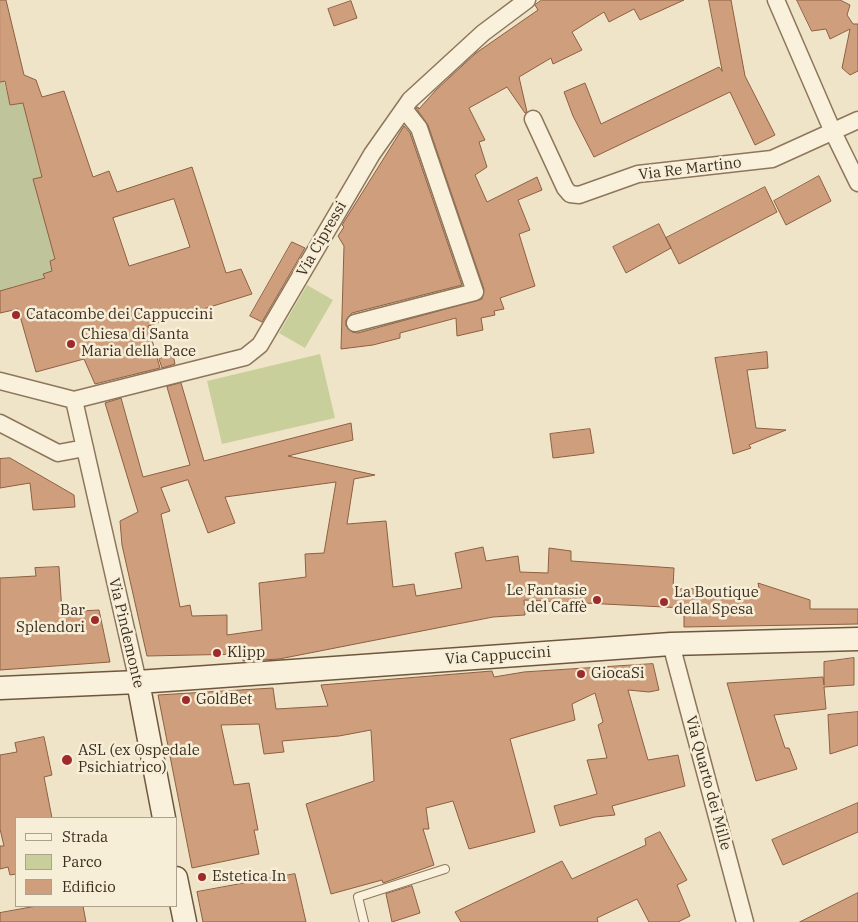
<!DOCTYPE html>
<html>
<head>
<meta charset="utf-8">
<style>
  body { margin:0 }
  #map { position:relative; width:858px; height:922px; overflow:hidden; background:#f0e4c8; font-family:"IBM Plex Serif",serif }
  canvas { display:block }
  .legend { position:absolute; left:15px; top:817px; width:162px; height:90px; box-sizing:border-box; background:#f7eed8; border:1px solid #ada18e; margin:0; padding:6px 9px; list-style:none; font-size:15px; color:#3d2e20 }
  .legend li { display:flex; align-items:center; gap:10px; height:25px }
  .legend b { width:25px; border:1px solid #ada18e }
</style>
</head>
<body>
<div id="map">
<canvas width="858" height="922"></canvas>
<ul class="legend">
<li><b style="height:6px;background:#faf1dc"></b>Strada</li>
<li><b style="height:14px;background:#c9cf9b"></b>Parco</li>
<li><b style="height:14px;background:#cf9f7d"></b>Edificio</li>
</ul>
</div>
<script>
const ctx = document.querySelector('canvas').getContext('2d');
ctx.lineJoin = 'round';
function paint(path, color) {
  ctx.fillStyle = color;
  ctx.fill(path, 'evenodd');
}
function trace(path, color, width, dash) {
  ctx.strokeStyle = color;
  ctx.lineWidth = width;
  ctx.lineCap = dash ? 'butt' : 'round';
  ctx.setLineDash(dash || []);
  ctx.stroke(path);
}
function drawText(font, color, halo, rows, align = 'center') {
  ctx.font = font + ' "IBM Plex Serif",serif';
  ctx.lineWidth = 5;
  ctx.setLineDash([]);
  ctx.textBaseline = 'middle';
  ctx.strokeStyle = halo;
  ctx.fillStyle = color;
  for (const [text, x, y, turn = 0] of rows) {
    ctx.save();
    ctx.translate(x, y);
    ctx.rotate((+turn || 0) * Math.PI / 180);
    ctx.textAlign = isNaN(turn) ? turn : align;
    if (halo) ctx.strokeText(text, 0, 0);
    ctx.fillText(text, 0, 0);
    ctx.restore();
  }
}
paint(new Path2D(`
  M 307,285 L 333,300 L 305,348 L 279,333 Z
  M 320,354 L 335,418 L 222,444 L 207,381 Z`), '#c9cf9b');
paint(new Path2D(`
  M 4,81 L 10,105 L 23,103 L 42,177 L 34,179 L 55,259 L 50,261 L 52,271 L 44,274 L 45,278 L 12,287 L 17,308 L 0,313 L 0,82 Z`), '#bfc49a');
const building = new Path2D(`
  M 0,0 L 6,0 L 24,75 L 36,80 L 42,97 L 64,91 L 93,177 L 109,171 L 117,192 L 192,167 L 226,273 L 241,269 L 252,294 L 148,326 L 160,368 L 95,384 L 84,359 L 36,372 L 18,309 L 0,313 L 0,291 L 45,278 L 43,274 L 52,271 L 50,261 L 55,259 L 33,179 L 42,177 L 23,103 L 10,105 L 5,81 L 0,82 ZM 174,199 L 190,247 L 129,266 L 113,218 Z
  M 542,0 L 684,0 L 640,20 L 634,9 L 609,22 L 604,12 L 572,32 L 582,50 L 553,64 L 551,58 L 519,77 L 527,112 L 525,113 L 507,87 L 469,108 L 485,140 L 479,142 L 487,167 L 475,175 L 487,202 L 537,177 L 542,190 L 518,200 L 530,230 L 519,234 L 535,286 L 500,298 L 504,309 L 494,311 L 495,315 L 481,318 L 483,330 L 457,336 L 456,318 L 400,333 L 400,338 L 373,345 L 341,349 L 344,246 L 338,236 L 344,227 L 342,225 L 404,126 L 410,133 L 462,285 L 352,313 L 346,320 L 346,326 L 352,332 L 358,333 L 482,299 L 484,289 L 428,125 L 416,108 L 418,107 L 419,109 L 436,90 L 476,53 L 538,10 L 535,5 Z
  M 709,0 L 731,0 L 745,76 L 775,135 L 755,145 L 730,92 L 594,157 L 573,116 L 564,92 L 585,83 L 601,124 L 719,67 L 722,71 Z
  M 797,0 L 840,0 L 850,5 L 847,15 L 853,24 L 858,24 L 858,71 L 850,75 L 842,68 L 850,29 L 830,39 L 826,29 L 812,31 Z
  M 351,1 L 357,18 L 334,26 L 328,9 Z
  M 819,176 L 831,201 L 786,225 L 774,201 Z
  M 765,187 L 777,212 L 679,264 L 666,238 Z
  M 659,224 L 671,248 L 626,273 L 613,247 Z
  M 292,242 L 305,248 L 262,322 L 250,316 Z
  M 767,352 L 768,368 L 747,370 L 756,428 L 786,430 L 749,445 L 751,448 L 733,454 L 715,358 Z
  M 173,355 L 175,364 L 162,368 L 159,359 Z
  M 181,383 L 204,461 L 351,423 L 353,440 L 288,456 L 375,475 L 354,479 L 347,524 L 386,521 L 393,587 L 414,584 L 416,596 L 462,588 L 455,553 L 483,547 L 486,561 L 518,556 L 520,572 L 548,573 L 549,548 L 571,551 L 571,561 L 674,568 L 673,589 L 759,588 L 758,583 L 810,600 L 810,609 L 858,609 L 858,624 L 684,627 L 684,608 L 524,600 L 525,615 L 493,617 L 279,659 L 243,661 L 242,654 L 147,656 L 122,545 L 120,521 L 138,512 L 105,403 L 121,398 L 143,477 L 190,465 L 167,387 ZM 188,480 L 208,533 L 235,523 L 225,497 L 336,482 L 324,553 L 305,554 L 306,577 L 259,583 L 262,630 L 227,635 L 227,615 L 192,616 L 190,605 L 180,607 L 161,514 L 170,511 L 161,488 Z
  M 590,429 L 594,453 L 553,458 L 550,434 Z
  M 10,458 L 74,495 L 75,507 L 33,510 L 30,483 L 0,488 L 0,459 Z
  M 59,567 L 62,612 L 99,610 L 110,662 L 0,670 L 0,578 L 36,576 L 35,568 Z
  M 854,658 L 854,685 L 824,687 L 826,709 L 774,715 L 785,748 L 789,748 L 797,769 L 756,781 L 727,683 L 823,677 L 824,685 L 824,662 Z
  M 653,664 L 659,690 L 649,692 L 628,690 L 648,760 L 678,755 L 685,786 L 612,806 L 615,815 L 595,817 L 560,826 L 554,806 L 597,794 L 587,760 L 607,758 L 598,725 L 603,722 L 595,693 L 572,704 L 575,720 L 510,739 L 535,832 L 469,849 L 453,801 L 426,808 L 429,829 L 423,829 L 434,865 L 383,883 L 382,880 L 331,894 L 306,804 L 374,781 L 371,730 L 339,736 L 282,741 L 284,752 L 264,754 L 259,724 L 221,725 L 234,785 L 249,783 L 258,830 L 254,830 L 259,854 L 192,868 L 158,695 L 273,688 L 276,709 L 328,706 L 321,685 L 492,671 L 494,677 L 524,672 Z
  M 858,712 L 858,745 L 830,754 L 828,715 Z
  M 44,737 L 52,775 L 44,777 L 52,818 L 16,818 L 16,874 L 10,875 L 8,867 L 0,869 L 0,846 L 4,846 L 0,829 L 0,755 L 17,752 L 15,743 Z
  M 858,803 L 858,832 L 783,865 L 772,840 Z
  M 660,832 L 687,880 L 677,885 L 690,916 L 678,922 L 649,922 L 637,899 L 597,918 L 598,922 L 461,922 L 455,912 L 562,861 L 572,879 L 646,845 L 645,839 Z
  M 295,874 L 306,922 L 203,922 L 197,892 Z
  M 412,886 L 420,913 L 392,922 L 386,894 Z
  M 858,893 L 858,922 L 800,922 Z
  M 37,906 L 83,906 L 86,922 L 0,922 L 0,913 Z`);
paint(building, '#cf9f7d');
trace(building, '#8d5f41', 1);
const lane = new Path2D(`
  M 364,922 L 358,897 L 445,869`);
const street = new Path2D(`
  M 776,0 L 833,132 L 858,183
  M 533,119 L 565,188 L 570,194 L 579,195 L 638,174 L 772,159 L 858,120
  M 355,323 L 475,292 L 419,128 L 404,109
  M 0,381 L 74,400 L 245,357 L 260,345 L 372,154 L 410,100 L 483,33 L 527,0
  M 74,400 L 138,682
  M 0,423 L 58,453 L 85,448
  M 671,644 L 745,922`);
const secondary = new Path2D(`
  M 138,682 L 164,818
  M 0,688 L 138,682 L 671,644 L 858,639
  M 176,878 L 185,922`);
trace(lane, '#8d765c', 10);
trace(street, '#8d765c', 19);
trace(secondary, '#6f573f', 25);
trace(lane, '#faf1dc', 8);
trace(street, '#faf1dc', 16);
trace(secondary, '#faf1dc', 22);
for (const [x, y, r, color] of [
  [16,315,5,"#9e2a2b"],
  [71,344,5,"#9e2a2b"],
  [597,600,5,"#9e2a2b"],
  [664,602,5,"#9e2a2b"],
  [95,620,5,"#9e2a2b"],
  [217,653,5,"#9e2a2b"],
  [581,674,5,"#9e2a2b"],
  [186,700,5,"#9e2a2b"],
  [67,760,6,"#9e2a2b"],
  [202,877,5,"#9e2a2b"]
]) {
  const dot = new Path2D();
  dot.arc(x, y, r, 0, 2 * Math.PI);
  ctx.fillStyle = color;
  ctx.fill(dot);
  trace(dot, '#f7eed8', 2);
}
drawText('15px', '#3d2e20', '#f7eed8', [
  ["Via Re Martino",690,169,-7],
  ["Via Cipressi",322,239,-60],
  ["Via Pindemonte",126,633,77],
  ["Via Cappuccini",498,656,-4],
  ["Via Quarto dei Mille",708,783,75]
]);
drawText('15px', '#3d2e20', '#f7eed8', [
  ["Catacombe dei Cappuccini",26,315],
  ["Chiesa di Santa",81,335],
  ["Maria della Pace",81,352],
  ["Le Fantasie",587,591,"right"],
  ["del Caffè",587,608,"right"],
  ["La Boutique",674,593],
  ["della Spesa",674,610],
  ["Bar",85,611,"right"],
  ["Splendori",85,628,"right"],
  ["Klipp",227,653],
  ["GiocaSi",591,674],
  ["GoldBet",196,700],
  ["ASL (ex Ospedale",78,751],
  ["Psichiatrico)",78,768],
  ["Estetica In",212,877]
], 'left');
</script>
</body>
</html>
